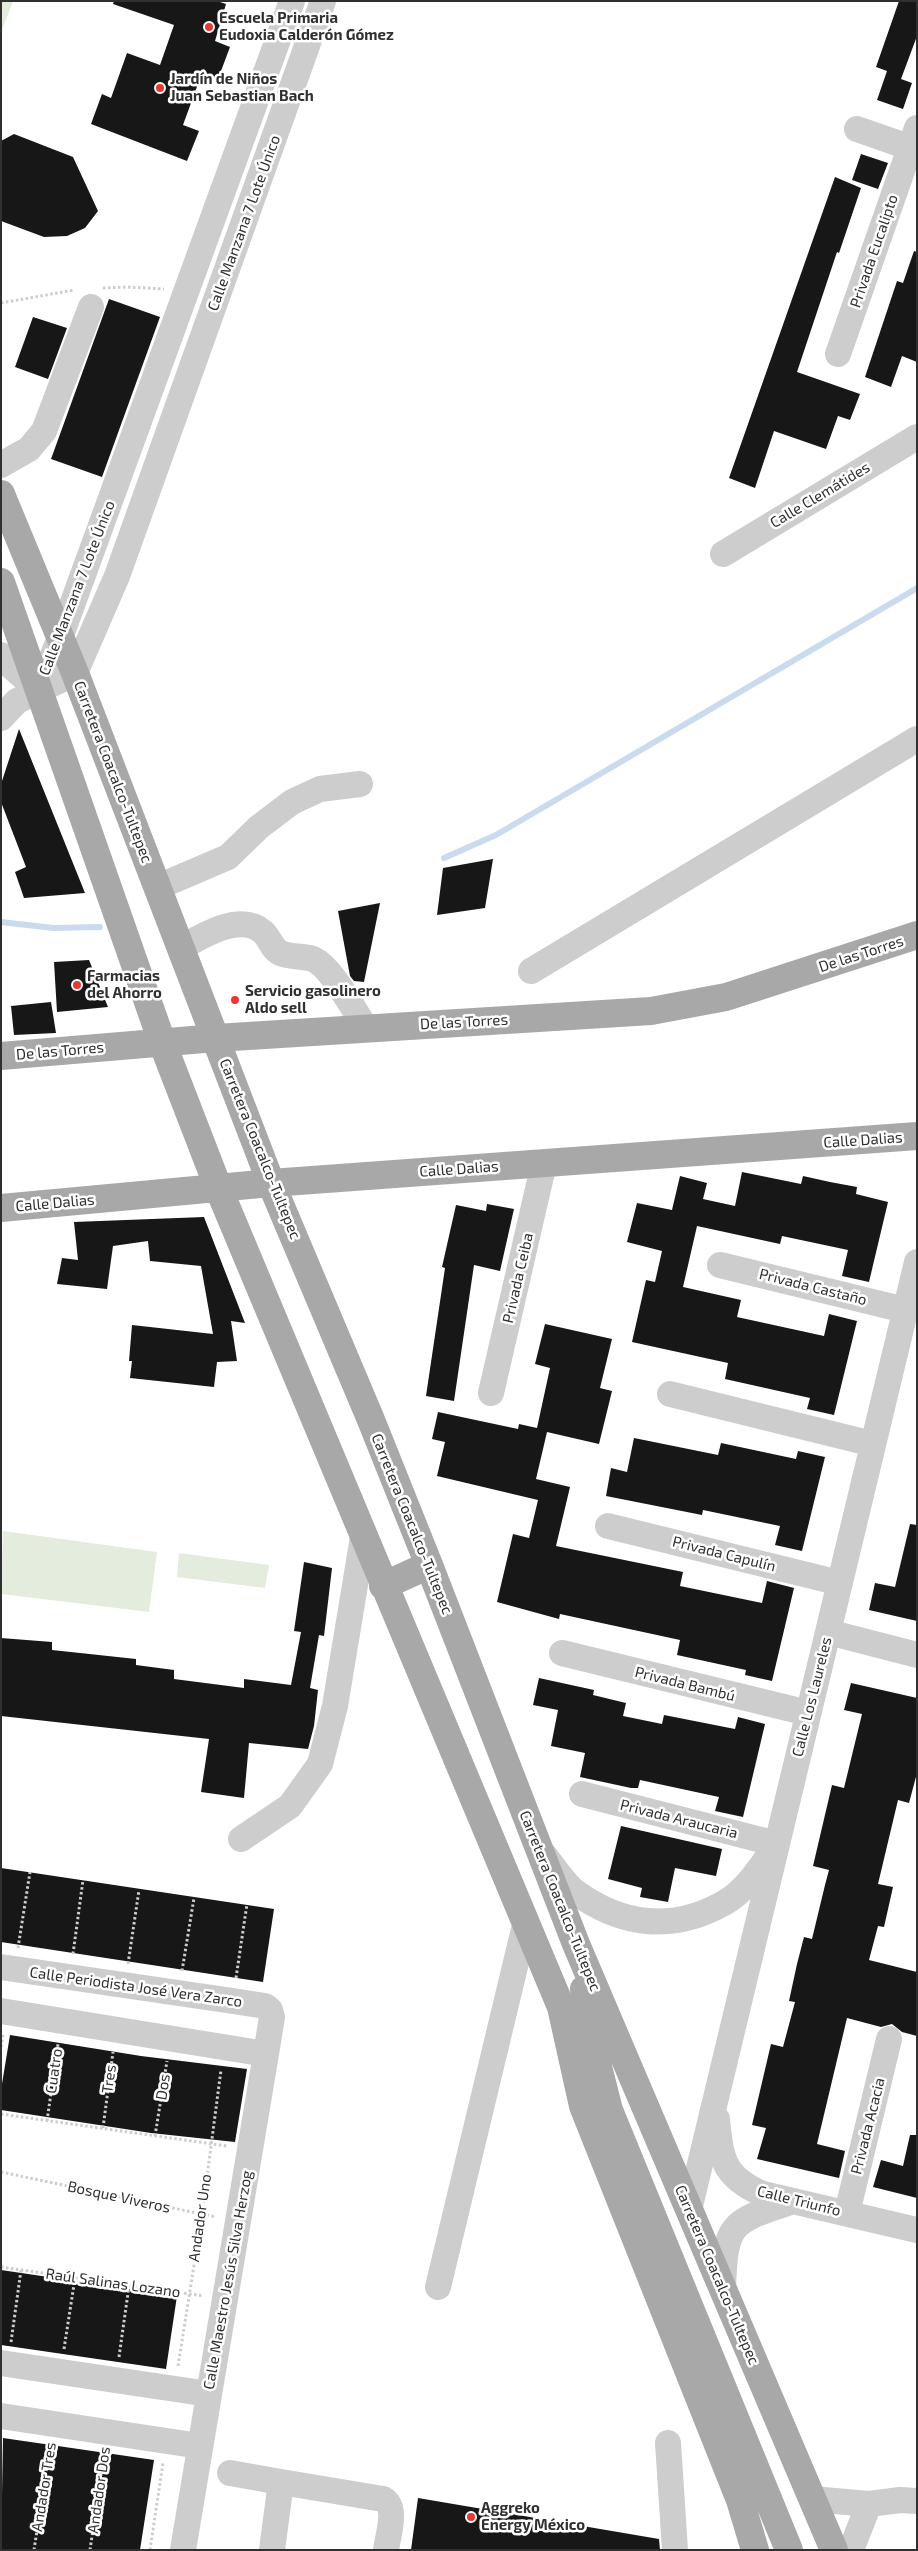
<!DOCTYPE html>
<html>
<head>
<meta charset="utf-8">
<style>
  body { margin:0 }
  #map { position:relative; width:918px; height:2551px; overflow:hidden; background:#fff; font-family:"Exo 2",sans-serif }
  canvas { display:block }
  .frame { position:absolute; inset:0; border:2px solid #303030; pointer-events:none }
</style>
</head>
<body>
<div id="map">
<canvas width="918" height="2551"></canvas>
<div class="frame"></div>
</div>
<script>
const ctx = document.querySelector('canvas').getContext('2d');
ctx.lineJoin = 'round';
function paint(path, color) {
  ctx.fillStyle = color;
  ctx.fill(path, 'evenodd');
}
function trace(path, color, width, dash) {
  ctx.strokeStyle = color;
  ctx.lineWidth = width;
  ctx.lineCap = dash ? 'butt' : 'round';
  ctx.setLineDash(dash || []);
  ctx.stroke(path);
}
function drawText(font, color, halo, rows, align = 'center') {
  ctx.font = font + ' "Exo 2",sans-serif';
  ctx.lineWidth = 5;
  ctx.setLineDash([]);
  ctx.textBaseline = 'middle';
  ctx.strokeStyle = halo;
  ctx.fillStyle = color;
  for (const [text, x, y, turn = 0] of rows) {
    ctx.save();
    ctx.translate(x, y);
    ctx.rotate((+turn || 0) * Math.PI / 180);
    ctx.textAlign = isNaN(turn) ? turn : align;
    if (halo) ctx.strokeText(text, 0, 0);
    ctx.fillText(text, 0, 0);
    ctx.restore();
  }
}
paint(new Path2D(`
  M 1,1 L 13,1 L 1,33 Z
  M 3,1531 L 157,1552 L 149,1612 L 1,1594 Z
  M 179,1553 L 269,1565 L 265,1588 L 177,1577 Z`), '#e4eddd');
trace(new Path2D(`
  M 444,858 L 496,835 L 917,588
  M 1,922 L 53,928 L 100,927`), '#cadbed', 6);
paint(new Path2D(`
  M 114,1 L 217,1 L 226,4 L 215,41 L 230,47 L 218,79 L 202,73 L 183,125 L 199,131 L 187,161 L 91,124 L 102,94 L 111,98 L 127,53 L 160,65 L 174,25 L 113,4 Z
  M 899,1 L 917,1 L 917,36 L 901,79 L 912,83 L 903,109 L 877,100 L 887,71 L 876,67 Z
  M 14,134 L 73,157 L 98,211 L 85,228 L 67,236 L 44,237 L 1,221 L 1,141 Z
  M 861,154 L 888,163 L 878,189 L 852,180 Z
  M 835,177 L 861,188 L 839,253 L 837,252 L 797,372 L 860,394 L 850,420 L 838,416 L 826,449 L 774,431 L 755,488 L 729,478 Z
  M 914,251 L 917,252 L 917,362 L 902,356 L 891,387 L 865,377 L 897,281 L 903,283 Z
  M 109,299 L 160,317 L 102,477 L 51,459 Z
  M 33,317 L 67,328 L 48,379 L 15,367 Z
  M 19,729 L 85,893 L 24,898 L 15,872 L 26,867 L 1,802 L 1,784 Z
  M 493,859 L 485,908 L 437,915 L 443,868 Z
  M 380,903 L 364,982 L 354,981 L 350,976 L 338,911 Z
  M 89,960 L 108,1007 L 57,1012 L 54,962 Z
  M 51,1002 L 56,1033 L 14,1035 L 11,1006 Z
  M 742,1172 L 801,1184 L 803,1176 L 830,1182 L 857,1187 L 856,1194 L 888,1202 L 869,1282 L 842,1276 L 848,1250 L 782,1236 L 780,1244 L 697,1226 L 683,1287 L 741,1300 L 737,1317 L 824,1336 L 829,1314 L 857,1321 L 834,1415 L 807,1409 L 810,1398 L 725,1379 L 728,1363 L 632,1342 L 646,1280 L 655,1282 L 662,1251 L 627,1242 L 637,1203 L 672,1210 L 680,1176 L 707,1183 L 703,1199 L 735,1206 Z
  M 487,1204 L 514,1209 L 500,1271 L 474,1265 L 454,1401 L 426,1396 L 445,1268 L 442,1267 L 456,1205 L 486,1211 Z
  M 204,1217 L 245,1323 L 231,1321 L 237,1361 L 217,1362 L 214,1387 L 130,1378 L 132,1361 L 129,1361 L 132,1325 L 213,1334 L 201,1266 L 150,1261 L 148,1241 L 113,1246 L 107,1289 L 57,1284 L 62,1258 L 78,1260 L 74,1222 Z
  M 545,1324 L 612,1339 L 600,1388 L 612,1391 L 599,1444 L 547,1432 L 536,1479 L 570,1487 L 556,1546 L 683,1572 L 680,1586 L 762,1603 L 767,1581 L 794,1588 L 772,1681 L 745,1675 L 746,1670 L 677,1655 L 680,1640 L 560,1614 L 559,1619 L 497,1602 L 513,1534 L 529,1538 L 538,1500 L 437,1476 L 445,1442 L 432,1439 L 438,1412 L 518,1429 L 519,1424 L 537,1428 L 550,1368 L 535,1364 Z
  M 634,1438 L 718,1455 L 721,1443 L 796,1459 L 798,1451 L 825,1457 L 802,1551 L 775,1545 L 780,1526 L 703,1510 L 702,1515 L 606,1496 L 611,1468 L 627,1472 Z
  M 910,1524 L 917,1525 L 917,1621 L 869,1610 L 875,1583 L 895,1587 Z
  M 304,1562 L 332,1568 L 324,1636 L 319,1635 L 310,1688 L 318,1690 L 314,1726 L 308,1749 L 249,1743 L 244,1798 L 201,1792 L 209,1739 L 1,1716 L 1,1638 L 52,1642 L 52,1650 L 136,1659 L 136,1665 L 174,1670 L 174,1679 L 244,1688 L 244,1679 L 291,1685 L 301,1632 L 294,1631 Z
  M 539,1678 L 594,1690 L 593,1695 L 626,1703 L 623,1716 L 662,1724 L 664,1715 L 735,1729 L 738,1717 L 765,1724 L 743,1817 L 715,1811 L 719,1797 L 640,1780 L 638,1788 L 631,1788 L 580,1777 L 585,1753 L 551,1746 L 558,1710 L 533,1705 Z
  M 851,1683 L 917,1698 L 917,1773 L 909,1803 L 898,1800 L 878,1884 L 893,1887 L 884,1927 L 878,1926 L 869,1960 L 917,1972 L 917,2036 L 902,2032 L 892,2024 L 881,2027 L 847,2018 L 817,2144 L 845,2151 L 839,2178 L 757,2159 L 766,2128 L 752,2125 L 771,2044 L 783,2047 L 795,2002 L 789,2001 L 797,1964 L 804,1937 L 812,1939 L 825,1885 L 829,1870 L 813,1866 L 832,1785 L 844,1788 L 862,1714 L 844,1710 Z
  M 621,1826 L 722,1849 L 716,1876 L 675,1868 L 668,1902 L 640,1897 L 642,1888 L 608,1879 Z
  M 1,1868 L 274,1909 L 263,1982 L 1,1942 Z
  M 10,2035 L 141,2056 L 247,2069 L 235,2142 L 151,2133 L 1,2110 L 1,2090 Z
  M 910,2135 L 917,2135 L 917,2198 L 873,2187 L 881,2160 L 903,2166 Z
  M 1,2270 L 177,2296 L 166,2369 L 1,2345 Z
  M 3,2438 L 154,2460 L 140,2550 L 1,2550 Z
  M 418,2498 L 659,2539 L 660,2550 L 411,2550 Z`), '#171717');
trace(new Path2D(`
  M 103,288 L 128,287 L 164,289
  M 1,303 L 74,290
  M 18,1948 L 30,1872
  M 73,1954 L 83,1880
  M 128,1964 L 139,1890
  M 182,1971 L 194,1898
  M 236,1978 L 247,1904
  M 1,2047 L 3,2035
  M 1,2114 L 227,2146
  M 47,2121 L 58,2044
  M 103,2128 L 113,2052
  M 155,2136 L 167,2061
  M 1,2172 L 216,2217
  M 1,2267 L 204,2296
  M 11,2342 L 21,2270
  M 64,2349 L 75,2278
  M 119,2357 L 129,2286
  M 178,2366 L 202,2215 L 221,2070
  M 34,2550 L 50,2446
  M 90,2550 L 104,2454
  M 150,2550 L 163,2463`), '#cdcdcd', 3, [2.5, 2.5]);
trace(new Path2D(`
  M 857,129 L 917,150
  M 838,354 L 917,128
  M 1,465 L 29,449 L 44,431 L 91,307
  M 723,554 L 917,437
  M 1,655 L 4,660 L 38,690
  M 38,690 L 60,638 L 292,1
  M 1,718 L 17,701 L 75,673 L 117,576 L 323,1
  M 158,887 L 228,857 L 259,827 L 292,802 L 320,789 L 360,784
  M 181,948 C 202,936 240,912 263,932 C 270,938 272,951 283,954 C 292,957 303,956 313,959 C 332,967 354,1011 366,1028
  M 531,971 L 917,739
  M 720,1265 L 905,1310
  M 491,1393 L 544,1163
  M 670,1394 L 873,1444
  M 608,1526 L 840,1583
  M 828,1632 L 917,1655
  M 562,1653 L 808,1713
  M 582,1794 L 777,1844
  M 241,1839 L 290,1806 L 320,1764 L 335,1706 L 363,1537
  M 545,1856 C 554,1867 563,1882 574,1891 C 621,1926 673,1932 724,1903 C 744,1892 759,1870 771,1852
  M 1,1967 L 233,2001 L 265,2006 L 270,2010 L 272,2017 L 266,2054 L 183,2550
  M 1,2011 L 266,2054
  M 717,2119 C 721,2159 723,2177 763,2194 L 917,2230
  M 689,2210 L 917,1262
  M 847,2213 L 889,2039
  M 438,2287 L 525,1925
  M 723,2290 C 725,2221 731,2222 794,2201
  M 1,2363 L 209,2394
  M 1,2416 L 200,2446
  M 668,2443 L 675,2550
  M 230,2473 L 281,2482
  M 812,2499 L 869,2504 L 900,2500 L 917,2501
  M 272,2550 L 281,2482 L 383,2499 C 398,2507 388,2535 386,2550
  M 851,2550 L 869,2504`), '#cdcdcd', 26);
trace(new Path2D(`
  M 1,494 L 75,673 L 271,1183 L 371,1420 L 429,1565 L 576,1944 L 834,2550
  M 1,582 L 162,1042 L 218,1187 L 561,2007 L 583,2106 L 740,2500 L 755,2550
  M 1,1056 L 216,1038 L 651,1011 L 726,997 L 917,935
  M 1,1208 L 271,1183 L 917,1136
  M 383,1586 L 429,1565
  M 584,1989 L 595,2055 L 609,2110 L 789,2550`), '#a8a8a8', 28);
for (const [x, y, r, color] of [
  [209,27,5,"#e73931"],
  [160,88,5,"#e73931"],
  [77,985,5,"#e73931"],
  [235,1000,5,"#e73931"],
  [471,2517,5,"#e73931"]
]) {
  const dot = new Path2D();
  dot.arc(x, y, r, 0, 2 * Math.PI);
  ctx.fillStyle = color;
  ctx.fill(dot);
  trace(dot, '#fff', 2);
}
drawText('bold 15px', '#303030', '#fff', [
  ["Escuela Primaria",219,18],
  ["Eudoxia Calderón Gómez",219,35],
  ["Jardín de Niños",170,79],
  ["Juan Sebastian Bach",170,96],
  ["Farmacias",87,976],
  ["del Ahorro",87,993],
  ["Servicio gasolinero",245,991],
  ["Aldo sell",245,1008],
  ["Aggreko",481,2508],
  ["Energy México",481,2525]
], 'left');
drawText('15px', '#303030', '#fff', [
  ["Calle Manzana 7 Lote Único",244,223,-70],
  ["Privada Eucalipto",874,251,-71],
  ["Calle Clemátides",820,495,-31],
  ["Calle Manzana 7 Lote Único",77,588,-69],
  ["Carretera Coacalco-Tultepec",113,772,69],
  ["De las Torres",861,954,-18],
  ["De las Torres",464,1022,-3],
  ["De las Torres",60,1051,-5],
  ["Calle Dalias",863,1140,-4],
  ["Carretera Coacalco-Tultepec",260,1149,68],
  ["Calle Dalias",459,1169,-4],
  ["Calle Dalias",55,1203,-5],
  ["Privada Ceiba",518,1278,-77],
  ["Privada Castaño",813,1287,14],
  ["Carretera Coacalco-Tultepec",412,1524,68],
  ["Privada Capulín",724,1554,14],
  ["Privada Bambú",685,1684,14],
  ["Calle Los Laureles",812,1697,-76],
  ["Privada Araucaria",679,1819,14],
  ["Carretera Coacalco-Tultepec",560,1901,68],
  ["Calle Periodista José Vera Zarco",136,1987,8],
  ["Cuatro",54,2071,-82],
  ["Tres",109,2079,-82],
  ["Dos",163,2087,-81],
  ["Privada Acacia",868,2126,-76],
  ["Bosque Viveros",119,2197,12],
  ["Calle Triunfo",799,2201,14],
  ["Andador Uno",200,2218,-82],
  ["Carretera Coacalco-Tultepec",717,2275,67],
  ["Calle Maestro Jesús Silva Herzog",228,2280,-80],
  ["Raúl Salinas Lozano",113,2283,8],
  ["Andador Tres",44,2487,-81],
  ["Andador Dos",99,2490,-82]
]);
</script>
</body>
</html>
